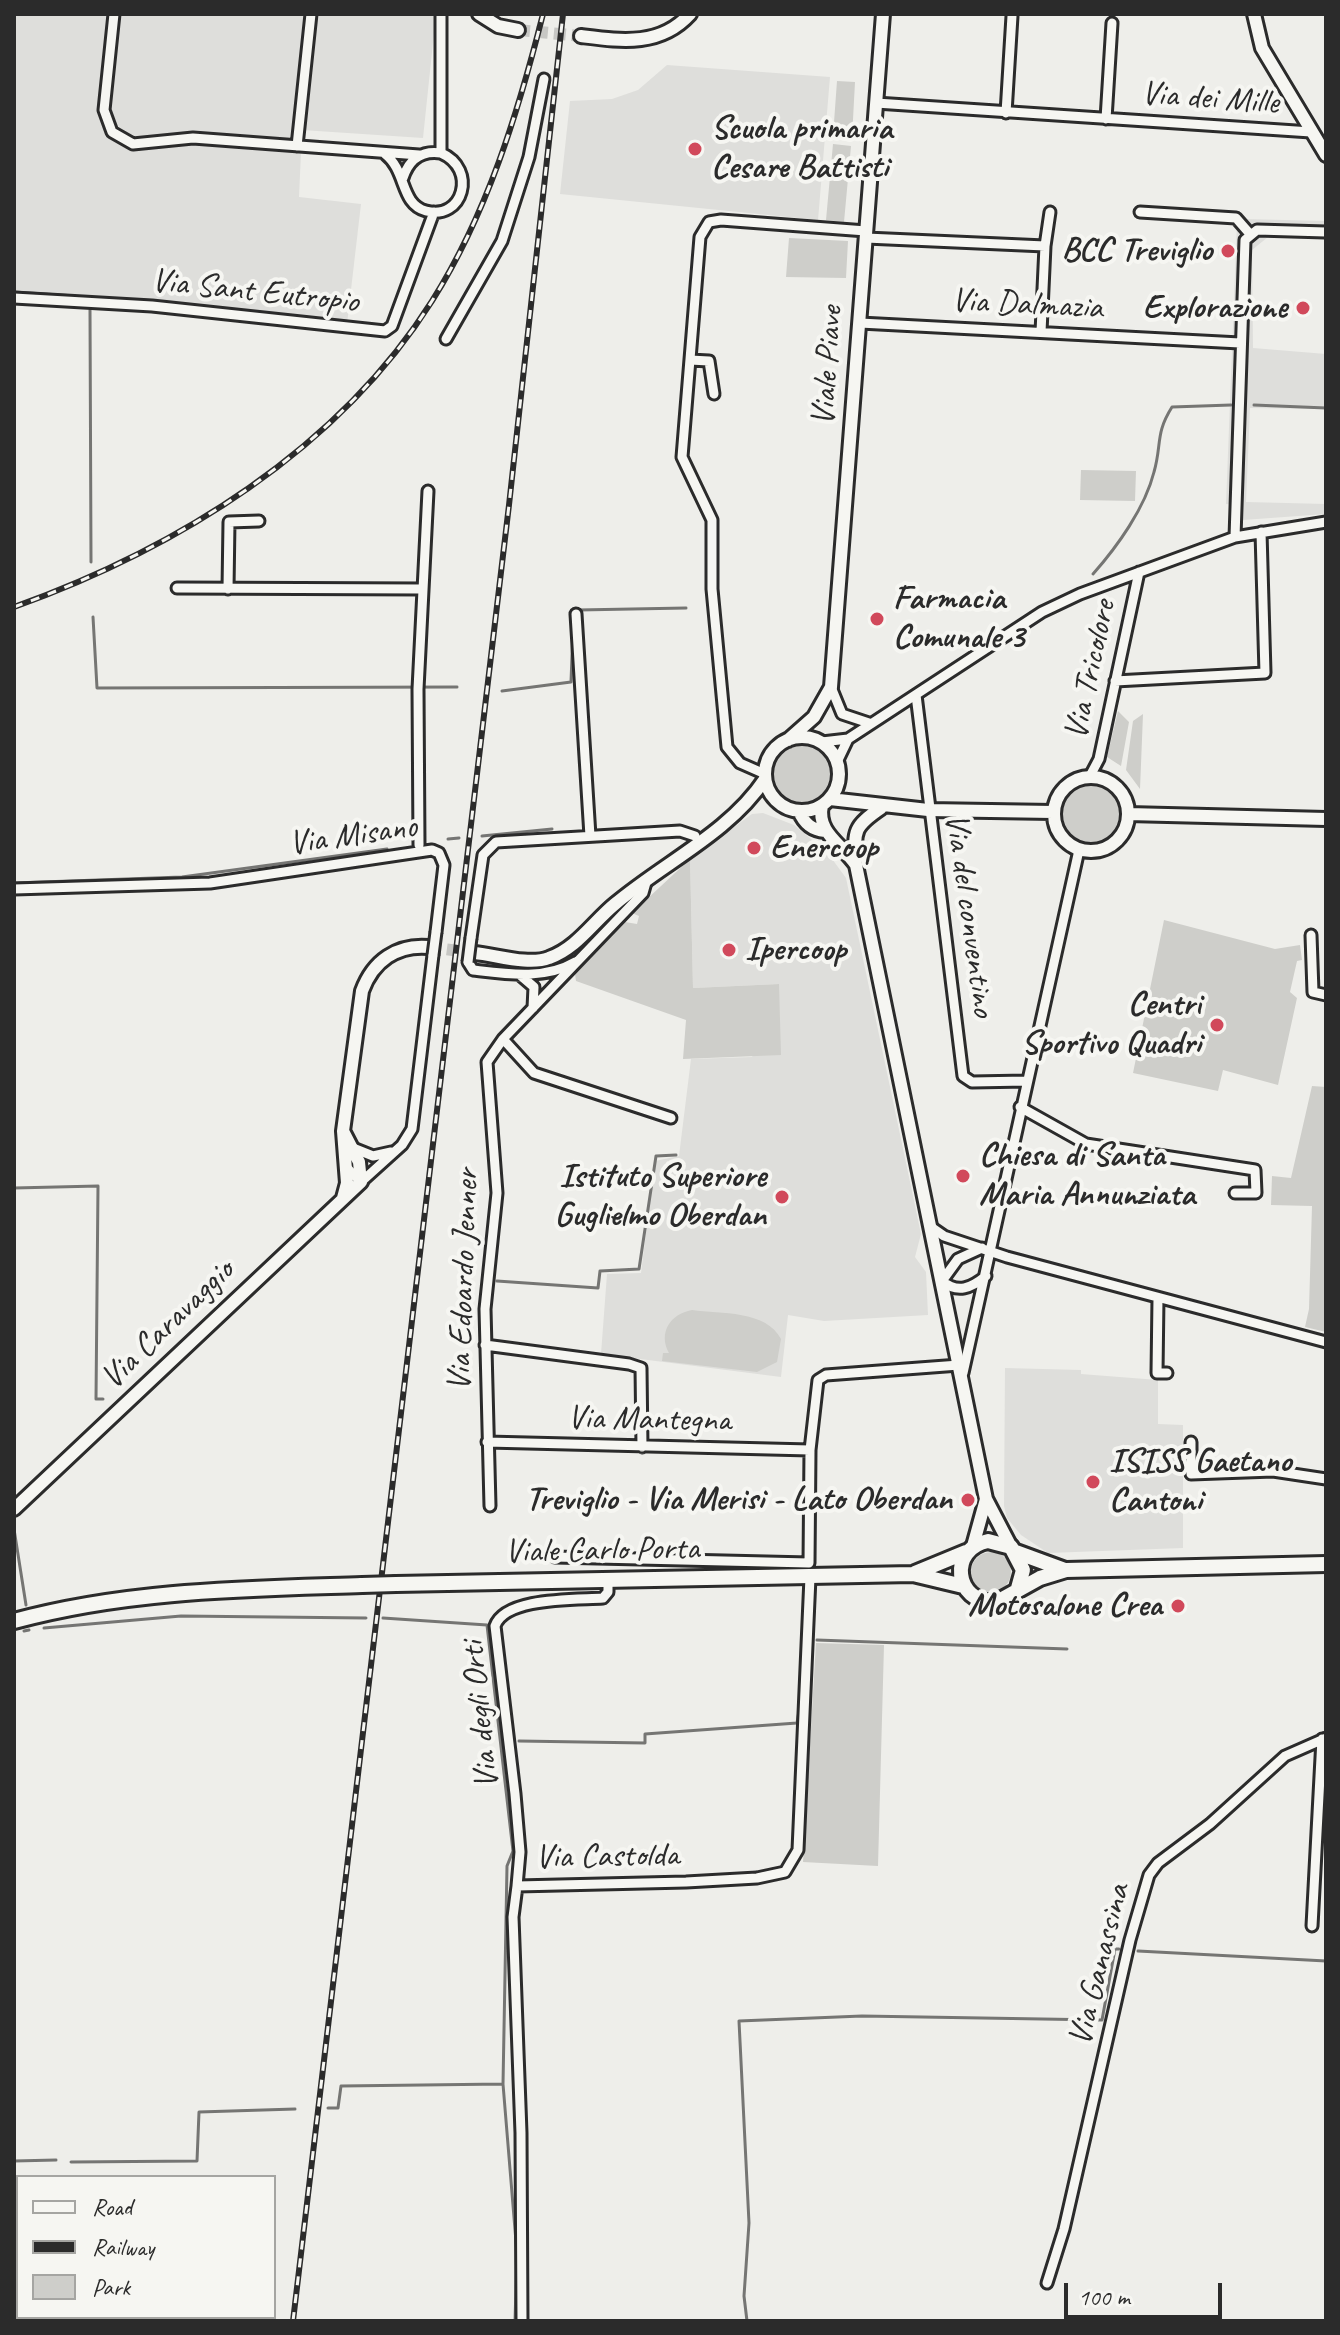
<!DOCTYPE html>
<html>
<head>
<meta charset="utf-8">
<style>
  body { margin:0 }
  #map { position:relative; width:1340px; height:2335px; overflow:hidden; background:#eeeeea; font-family:Caveat,sans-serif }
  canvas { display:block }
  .frame { position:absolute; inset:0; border:16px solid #2b2b2b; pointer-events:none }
  .legend { position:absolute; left:16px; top:2175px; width:260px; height:144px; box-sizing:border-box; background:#f6f6f2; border:2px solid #a5a5a2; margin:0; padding:10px 14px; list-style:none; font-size:24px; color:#2b2b2b }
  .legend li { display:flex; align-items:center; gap:16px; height:40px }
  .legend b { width:40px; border:2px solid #a5a5a2 }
  .scale { position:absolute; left:1064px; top:2283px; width:158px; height:36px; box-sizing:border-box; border:4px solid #2b2b2b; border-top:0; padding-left:10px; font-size:24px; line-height:28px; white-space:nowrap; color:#2b2b2b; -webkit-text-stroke:6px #f6f6f2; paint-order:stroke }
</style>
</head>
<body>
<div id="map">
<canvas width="1340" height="2335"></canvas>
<div class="frame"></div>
<ul class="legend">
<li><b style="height:10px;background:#f6f6f2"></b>Road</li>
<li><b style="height:10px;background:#2b2b2b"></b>Railway</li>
<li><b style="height:22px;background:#cececa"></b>Park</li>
</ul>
<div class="scale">100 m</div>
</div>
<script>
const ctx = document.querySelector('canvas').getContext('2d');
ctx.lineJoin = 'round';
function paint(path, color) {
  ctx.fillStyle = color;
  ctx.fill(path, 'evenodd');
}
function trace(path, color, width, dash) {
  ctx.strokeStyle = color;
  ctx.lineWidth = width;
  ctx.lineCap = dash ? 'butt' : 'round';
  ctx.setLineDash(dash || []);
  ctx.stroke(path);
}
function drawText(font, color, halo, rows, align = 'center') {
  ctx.font = font + ' Caveat,sans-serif';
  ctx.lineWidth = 8;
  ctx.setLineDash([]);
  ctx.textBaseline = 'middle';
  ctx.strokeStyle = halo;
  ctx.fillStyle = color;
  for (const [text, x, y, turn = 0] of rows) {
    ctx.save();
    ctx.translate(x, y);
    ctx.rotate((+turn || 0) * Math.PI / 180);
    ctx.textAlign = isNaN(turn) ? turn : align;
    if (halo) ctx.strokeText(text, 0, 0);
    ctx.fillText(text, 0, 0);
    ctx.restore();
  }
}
paint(new Path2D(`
  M 14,14 L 436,14 L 423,138 L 302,130 L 299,197 L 361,204 L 347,324 L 14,293 Z
  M 667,65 L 830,77 L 818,220 L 560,194 L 570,101 L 612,99 L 638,90 Z
  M 1244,219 L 1326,221 L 1326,240 L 1268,237 L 1252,250 L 1253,348 L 1326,354 L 1326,409 L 1250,408 L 1246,502 L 1326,504 L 1326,514 L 1243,520 L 1242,505 L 1226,504 L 1237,224 Z
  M 763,813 L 794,825 L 827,852 L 846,878 L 921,1234 L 915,1257 L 926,1272 L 928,1315 L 824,1321 L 788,1315 L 781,1377 L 601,1354 L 607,1274 L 641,1273 L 655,1161 L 679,1156 L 691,1059 L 752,1057 L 779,984 L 693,988 L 690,859 L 752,814 Z
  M 1005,1368 L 1081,1370 L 1081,1374 L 1158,1380 L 1158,1424 L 1183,1425 L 1183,1548 L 1048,1553 L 1021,1535 L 1007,1518 L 1004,1506 Z`), '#dededb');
paint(new Path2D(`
  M 837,81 L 855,82 L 852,138 L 833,136 Z
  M 833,144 L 851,146 L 844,222 L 826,220 Z
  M 789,238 L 848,241 L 846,278 L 786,277 Z
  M 1081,470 L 1136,471 L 1135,501 L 1080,500 Z
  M 1118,711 L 1129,722 L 1121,766 L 1107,757 Z
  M 1143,714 L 1140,789 L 1126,770 L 1133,721 Z
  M772 774a30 30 0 1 1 60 0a30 30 0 1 1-60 0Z
  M1059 814a31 31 0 1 1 62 0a31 31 0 1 1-62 0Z
  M 690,859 L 693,988 L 779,984 L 781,1055 L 683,1059 L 686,1020 L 576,981 L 575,974 L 625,922 L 637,924 L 639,916 L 632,913 Z
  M 1164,920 L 1275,949 L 1300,945 L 1302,960 L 1297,961 L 1290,992 L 1297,998 L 1278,1085 L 1223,1070 L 1218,1091 L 1133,1073 Z
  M 1312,1086 L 1326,1087 L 1326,1332 L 1305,1327 L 1309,1309 L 1312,1206 L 1271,1205 L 1272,1176 L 1291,1178 Z
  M 692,1310 C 721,1314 766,1310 781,1339 L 777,1362 L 757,1372 L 662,1361 L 663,1353 L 669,1353 C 658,1333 670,1314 692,1310 Z
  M971 1572a20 20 0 1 1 40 0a20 20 0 1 1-40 0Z
  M 816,1643 L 884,1645 L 878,1866 L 803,1862 Z`), '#cececa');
trace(new Path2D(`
  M 14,292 L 75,296
  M 90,310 L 91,562
  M 1254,405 L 1326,408
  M 1093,574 C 1117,547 1145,508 1154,472 C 1162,444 1155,434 1172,407 L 1231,405
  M 578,610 L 686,608
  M 93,617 L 97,688 L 457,687
  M 502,691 L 571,682 L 573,630
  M 482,836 L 552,829
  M 448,839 L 459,838
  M 14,883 L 182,877 L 387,849
  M 14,1188 L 98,1186 L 96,1399 L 103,1399
  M 497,1281 L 598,1288 L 600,1271 L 639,1269 L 656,1156 L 676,1155
  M 14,1529 L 26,1605
  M 383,1618 L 487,1625 L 513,1851 L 507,1866 L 503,2084 L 517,2254 L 515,2321
  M 44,1628 L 181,1616 L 366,1618
  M 24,1631 L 29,1630
  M 817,1640 L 1067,1649
  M 519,1741 L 645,1743 L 645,1734 L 797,1723 L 800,1705
  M 1138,1951 L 1326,1961
  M 328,2108 L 338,2108 L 341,2086 L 503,2084
  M 14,2161 L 56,2160
  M 71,2162 L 197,2161 L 199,2112 L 295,2109
  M 747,2321 L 744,2296 L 749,2223 L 739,2021 L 862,2016 L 1102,2020 L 1115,1949 L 1119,1949`), '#757573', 3);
trace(new Path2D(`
  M 518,30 L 581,36
  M 429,947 L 475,953`), '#c7c7c4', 12, [12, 6]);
const street = new Path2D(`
  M 114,14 L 104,110 L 112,132 L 133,144 L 193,138 L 419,155
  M 441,14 L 441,153
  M 876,103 L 1311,132
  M 1006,113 L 1012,16
  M 1106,119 L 1112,23
  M 297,146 L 311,14
  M 385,154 C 407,171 400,204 426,211 C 463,221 478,169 441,153 C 422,150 409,159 403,178
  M 1140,212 L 1236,218 L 1250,234
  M 866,238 L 1045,246 L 1041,332
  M 1045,246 L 1050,212
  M 14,298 L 152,306 L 385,331 L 392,326 L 434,212
  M 860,323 L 1240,343
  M 446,339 L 502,241 L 529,157 L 544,79
  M 690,360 L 709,361 L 714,394
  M 1235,537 L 1245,240 L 1257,230 L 1326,232
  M 177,588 L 422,589
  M 228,589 L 229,522 L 259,521
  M 576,614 L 590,836
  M 1115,681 L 1265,673 L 1261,532
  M 831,687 L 842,714 L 869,723
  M 916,695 L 963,1076 L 972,1082 L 1026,1081
  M 822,742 L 848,739 L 1042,612 L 1080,594 L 1235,537 L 1326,522
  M 837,762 L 848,739
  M 765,774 L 740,763 L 727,747 L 712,589 L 712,520 L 682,457 L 700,237 L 709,222 L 721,220 L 866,231
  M 1090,776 L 1099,759 L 1139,572
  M 419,845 L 418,689 L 428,491
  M 14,889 L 210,883 L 432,850 L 439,853 L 444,865 L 436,932
  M 1311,935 L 1313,992 L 1326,995
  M 471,938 L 483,855 L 496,842 L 680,831 L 695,836
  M 468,962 L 473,970 C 507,974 545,980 575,962
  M 520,975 L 534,987 L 533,1008
  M 503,1039 L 534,1073 L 671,1118
  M 1020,1107 L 1086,1144 L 1255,1170 L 1256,1193 L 1235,1193
  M 353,1148 L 373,1156 L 391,1152
  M 346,1167 L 361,1182 L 402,1145 L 412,1129 L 433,955
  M 931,1227 L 944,1236 L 1007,1257 L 1326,1342
  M 982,1248 L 958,1259 L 942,1281 C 958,1294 971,1288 986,1276
  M 1158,1298 L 1157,1373 L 1167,1373
  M 485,1345 L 629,1364 L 641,1368 L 642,1447
  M 963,1373 L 1079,850
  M 487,1442 L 810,1450
  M 1191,1442 L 1191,1474 L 1273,1471 L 1326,1479
  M 490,1506 L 485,1309 L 497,1193 L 487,1062 L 503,1039 L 643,893 L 647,879
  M 555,1557 L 809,1563 L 810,1450 L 818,1380 L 826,1375 L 959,1365
  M 517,1886 L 520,1852 L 515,1794 L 495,1626 C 505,1597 575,1600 603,1598 L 608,1592 L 608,1582
  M 1312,1926 L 1322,1739
  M 1047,2283 L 1064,2229 L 1130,1940 L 1149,1875 L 1158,1863 L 1210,1824 L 1285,1756 L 1326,1738
  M 522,2321 L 521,2133 L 513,1917 L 517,1886 L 686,1882 L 757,1878 L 785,1872 L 798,1850 L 810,1577`);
const secondary = new Path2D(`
  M 479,14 L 498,26 L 518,30
  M 1254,14 L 1262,48 L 1326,155
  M 581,36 C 621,41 660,47 690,14
  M765 774a37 37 0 1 1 74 0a37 37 0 1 1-74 0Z
  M 788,740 L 814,717 L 831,687 L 883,14
  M1054 814a37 37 0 1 1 74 0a37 37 0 1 1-74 0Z
  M 830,799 L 928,810 L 1053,812
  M 822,805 C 816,833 842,844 856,865 L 986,1499 L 1011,1547
  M 799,811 C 804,823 811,830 825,831
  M 1128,814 L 1326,819
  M 856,864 C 854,831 853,827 881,808
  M 475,953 C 496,955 529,966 549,958 C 577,948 593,922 615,904 C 665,862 729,833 765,779
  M 343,1198 L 347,1183 L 343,1131 L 362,991 C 373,961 397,944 429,947
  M 14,1509 L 361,1182 L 359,1162 L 343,1131
  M 973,1546 L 986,1499`);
const primary = new Path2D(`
  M 1016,1552 L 1065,1570
  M 915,1573 L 966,1552
  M 396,1584 L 913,1574 L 963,1586
  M 1018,1588 L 1023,1570 L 1011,1547 L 988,1541 C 948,1549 954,1602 995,1603 L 1040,1578 L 1066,1570 L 1326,1564
  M 14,1621 C 128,1590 244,1589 362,1585`);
trace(street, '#2b2b2b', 15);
trace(secondary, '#2b2b2b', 18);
trace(primary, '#2b2b2b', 20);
trace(street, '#f6f6f2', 9);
trace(secondary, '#f6f6f2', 12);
trace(primary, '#f6f6f2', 14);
const rail = new Path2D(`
  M 14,607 C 176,549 338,450 432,301 C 487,214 518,113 543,14
  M 293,2321 L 509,505 L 563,14`);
trace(rail, '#2b2b2b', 6);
trace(rail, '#f6f6f2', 3, [9]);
const streetBridge = new Path2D(`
  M 433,955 L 436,932
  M 468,962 L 471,938`);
const primaryBridge = new Path2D(`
  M 362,1585 L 396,1584`);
trace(streetBridge, '#2b2b2b', 15, []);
trace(primaryBridge, '#2b2b2b', 20, []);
trace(streetBridge, '#f6f6f2', 9);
trace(primaryBridge, '#f6f6f2', 14);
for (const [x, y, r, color] of [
  [695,149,8,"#d1495b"],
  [1228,251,8,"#d1495b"],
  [1303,308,8,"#d1495b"],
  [877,619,8,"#d1495b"],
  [754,848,8,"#d1495b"],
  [729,950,8,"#d1495b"],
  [1217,1025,8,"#d1495b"],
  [963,1176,8,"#d1495b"],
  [782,1197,8,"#d1495b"],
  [1093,1482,8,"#d1495b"],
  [968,1500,8,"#d1495b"],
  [1178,1606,8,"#d1495b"]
]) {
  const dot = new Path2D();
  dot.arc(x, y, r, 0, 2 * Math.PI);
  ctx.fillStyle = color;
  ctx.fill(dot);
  trace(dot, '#f6f6f2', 3);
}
drawText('34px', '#2b2b2b', '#f6f6f2', [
  ["Via dei Mille",1210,99,4],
  ["Via Sant Eutropio",255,292,6],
  ["Via Dalmazia",1027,305,3],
  ["Viale Piave",828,366,-86],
  ["Via Tricolore",1091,670,-78],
  ["Via Misano",353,836,-8],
  ["Via del conventino",969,915,82],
  ["Via Edoardo Jenner",464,1280,-88],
  ["Via Caravaggio",168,1325,-44],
  ["Via Mantegna",649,1420,1],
  ["Viale Carlo Porta",602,1551,-1],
  ["Via degli Orti",481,1715,-96],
  ["Via Castolda",607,1857,-1],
  ["Via Ganassina",1100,1965,-76]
]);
drawText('bold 34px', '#2b2b2b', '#f6f6f2', [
  ["Scuola primaria",711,129],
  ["Cesare Battisti",711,168],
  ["BCC Treviglio",1212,251,"right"],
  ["Explorazione",1287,308,"right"],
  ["Farmacia",893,599],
  ["Comunale 3",893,638],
  ["Enercoop",770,848],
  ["Ipercoop",745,950],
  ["Centri",1201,1005,"right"],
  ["Sportivo Quadri",1201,1044,"right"],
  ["Chiesa di Santa",979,1156],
  ["Maria Annunziata",979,1195],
  ["Istituto Superiore",766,1177,"right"],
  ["Guglielmo Oberdan",766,1216,"right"],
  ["ISISS Gaetano",1109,1462],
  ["Cantoni",1109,1501],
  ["Treviglio - Via Merisi - Lato Oberdan",952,1500,"right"],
  ["Motosalone Crea",1162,1606,"right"]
], 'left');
</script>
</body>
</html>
